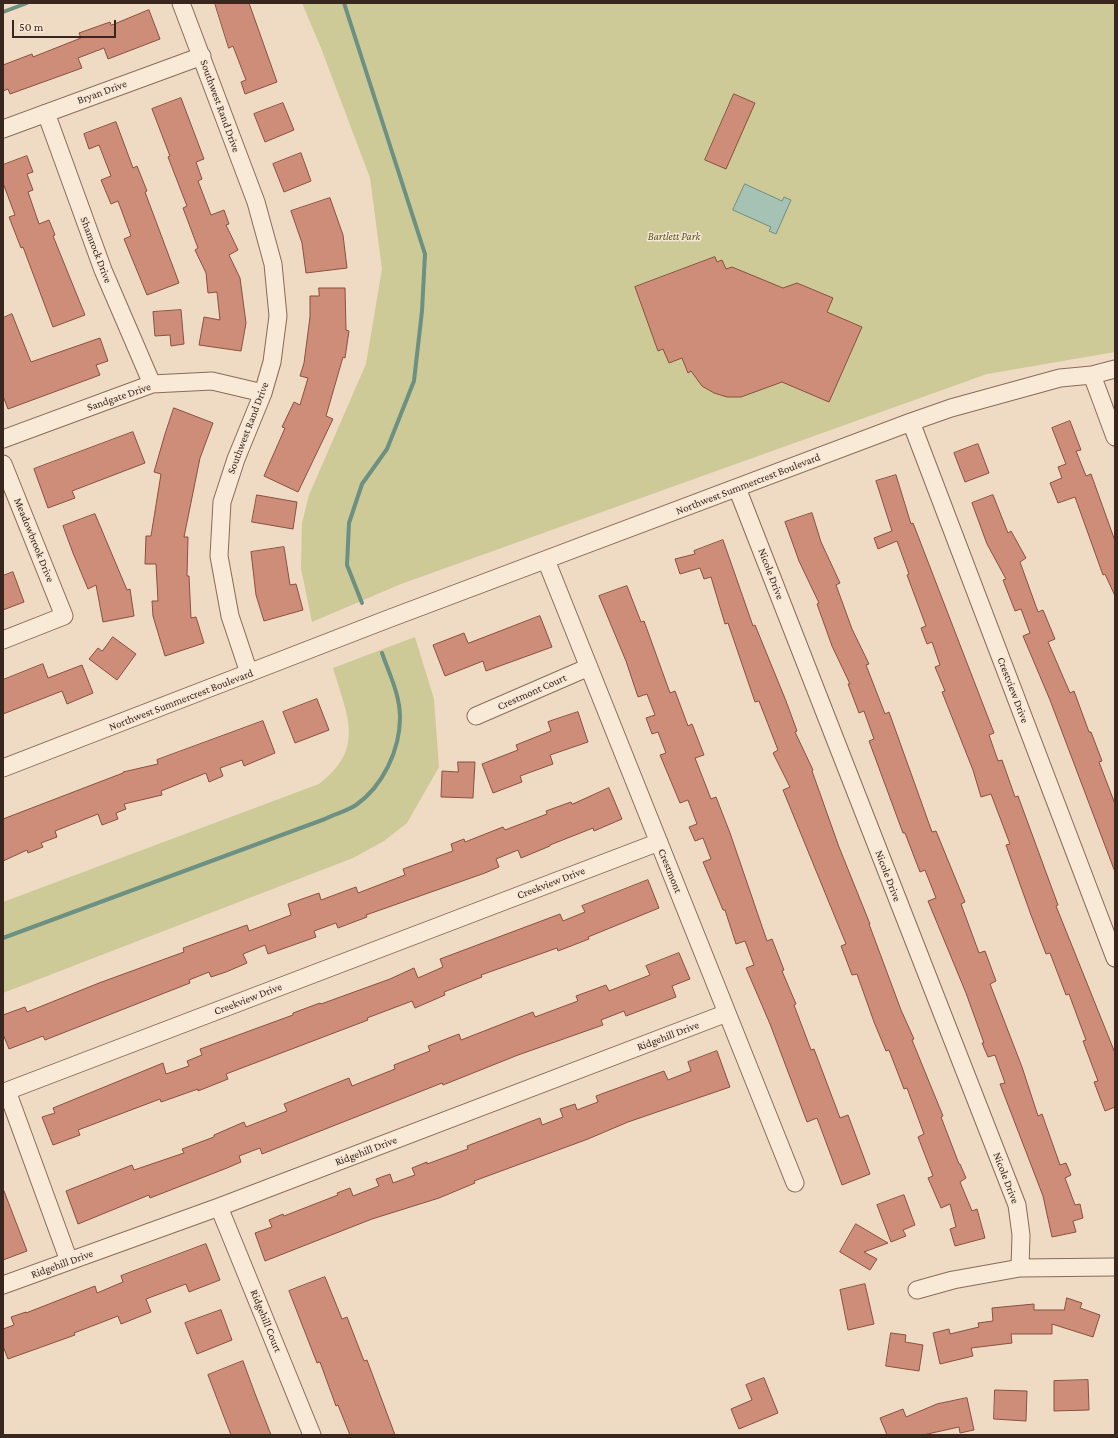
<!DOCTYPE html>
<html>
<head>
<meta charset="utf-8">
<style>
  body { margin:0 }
  #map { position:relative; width:1118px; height:1438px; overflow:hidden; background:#efdac3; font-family:"Crimson Pro",serif }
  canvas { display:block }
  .frame { position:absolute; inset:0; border:4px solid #39261e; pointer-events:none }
  .scale { position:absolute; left:12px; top:20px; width:104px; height:18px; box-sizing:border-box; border:2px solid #39261e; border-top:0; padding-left:5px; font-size:12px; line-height:14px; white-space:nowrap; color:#39261e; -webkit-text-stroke:3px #f6e6d3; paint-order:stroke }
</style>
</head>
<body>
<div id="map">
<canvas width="1118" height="1438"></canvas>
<div class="frame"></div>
<div class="scale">50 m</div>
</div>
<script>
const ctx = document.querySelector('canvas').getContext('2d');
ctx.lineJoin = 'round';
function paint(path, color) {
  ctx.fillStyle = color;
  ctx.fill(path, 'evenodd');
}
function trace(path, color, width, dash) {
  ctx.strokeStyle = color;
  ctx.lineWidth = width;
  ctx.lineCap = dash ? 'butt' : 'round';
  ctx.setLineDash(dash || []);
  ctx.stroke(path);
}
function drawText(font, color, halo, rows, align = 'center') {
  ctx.font = font + ' "Crimson Pro",serif';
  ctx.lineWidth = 3;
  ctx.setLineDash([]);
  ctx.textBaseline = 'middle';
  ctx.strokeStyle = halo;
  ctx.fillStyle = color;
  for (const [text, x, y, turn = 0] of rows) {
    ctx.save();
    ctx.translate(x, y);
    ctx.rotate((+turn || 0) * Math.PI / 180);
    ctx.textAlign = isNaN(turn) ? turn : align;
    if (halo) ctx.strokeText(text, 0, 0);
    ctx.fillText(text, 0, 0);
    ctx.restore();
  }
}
paint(new Path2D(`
  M 302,3 L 1115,3 L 1115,352 L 987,374 L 401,584 L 312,622 L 301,568 L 302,523 L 309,495 L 366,364 L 382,269 L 370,178 L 321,48 Z
  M 415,637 L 434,699 L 439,767 L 407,823 L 384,841 L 353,858 L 3,993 L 3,902 L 319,784 C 366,748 347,716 333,668 Z`), '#cdca97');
const water = new Path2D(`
  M 745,184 L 782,201 L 784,197 L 791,200 L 776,234 L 769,231 L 771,227 L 733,210 Z`);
paint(water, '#a5c2b4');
trace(water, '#6c9081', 1);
trace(new Path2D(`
  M 344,3 L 425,254 L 422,311 L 414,381 L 387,449 L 362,484 L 349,523 L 347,565 L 362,603
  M 3,12 L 27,3
  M 3,938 L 325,819 C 335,814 347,811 356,805 C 383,786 400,750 400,717 C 400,695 389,673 382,653`), '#6c9081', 4);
const building = new Path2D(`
  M 215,3 L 249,3 L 277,82 L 245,94 L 241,82 L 246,80 L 233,46 L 229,48 Z
  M 149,10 L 160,39 L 108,59 L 104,48 L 78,58 L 82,68 L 10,94 L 8,89 L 3,91 L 3,65 L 32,54 L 33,57 L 81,38 L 79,33 L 110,22 L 111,25 Z
  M 734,94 L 755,103 L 726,169 L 705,160 Z
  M 181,98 L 204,159 L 196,162 L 202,179 L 198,181 L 211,215 L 224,210 L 229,224 L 226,225 L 238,250 L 229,255 L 240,278 L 246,323 L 241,351 L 199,345 L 204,317 L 220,320 L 217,292 L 208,293 L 206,273 L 195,250 L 198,248 L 183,208 L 187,206 L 168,157 L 170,156 L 152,109 Z
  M 283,103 L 294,130 L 265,142 L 254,114 Z
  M 116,122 L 133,168 L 137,166 L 147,191 L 145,192 L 179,283 L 147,295 L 124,239 L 131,236 L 118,201 L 111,204 L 101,180 L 111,176 L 99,145 L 89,149 L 84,134 Z
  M 301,153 L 311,181 L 284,192 L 273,164 Z
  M 27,156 L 33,172 L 27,174 L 33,190 L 28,192 L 39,224 L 49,220 L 55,235 L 53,236 L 85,315 L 53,327 L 23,247 L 21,248 L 9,217 L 15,215 L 3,183 L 3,165 Z
  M 330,198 L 343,235 L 347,268 L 306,273 L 302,243 L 291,211 Z
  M 715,257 L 717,262 L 722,260 L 726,269 L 732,267 L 783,288 L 797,283 L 833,298 L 827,312 L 862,327 L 829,402 L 782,382 L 741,397 L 727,397 L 714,393 L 702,386 L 691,371 L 688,373 L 682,358 L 669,363 L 663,349 L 658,351 L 635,287 Z
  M 319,288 L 345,288 L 346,330 L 349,331 L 345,358 L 343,357 L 326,416 L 333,419 L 298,492 L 264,476 L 285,428 L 282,427 L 294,402 L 300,405 L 308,378 L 300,376 L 304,363 L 310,317 L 310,296 L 319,296 Z
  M 181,310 L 184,344 L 171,346 L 170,335 L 155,336 L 153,312 Z
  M 12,314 L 31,362 L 100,338 L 108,361 L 96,365 L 100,375 L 8,409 L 3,396 L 3,318 Z
  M 174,408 L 213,423 L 200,458 L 184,537 L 188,537 L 187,576 L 189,576 L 191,618 L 196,617 L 204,643 L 165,656 L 153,616 L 152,601 L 158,601 L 156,564 L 145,564 L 146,536 L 151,536 L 161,474 L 154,472 L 165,434 Z
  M 1070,421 L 1081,450 L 1076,451 L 1086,476 L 1091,474 L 1115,541 L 1115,596 L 1105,574 L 1103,575 L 1075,497 L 1058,503 L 1050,483 L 1062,478 L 1058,467 L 1066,464 L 1052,428 Z
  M 133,432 L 145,463 L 72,491 L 75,498 L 48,508 L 34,469 Z
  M 978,444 L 989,473 L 965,482 L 954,453 Z
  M 896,475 L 911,524 L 913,523 L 994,733 L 989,735 L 998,761 L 1002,760 L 1015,797 L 1018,796 L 1058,905 L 1056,906 L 1115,1053 L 1115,1107 L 1105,1111 L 1094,1082 L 1098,1081 L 1083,1041 L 1086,1040 L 1069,994 L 1066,995 L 1050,953 L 1046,954 L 1031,915 L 1006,845 L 1010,844 L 991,794 L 981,797 L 973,770 L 942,692 L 945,691 L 935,667 L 940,665 L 932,642 L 927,644 L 921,628 L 926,626 L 907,575 L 909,574 L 897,541 L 878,549 L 874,538 L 892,531 L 876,481 Z
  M 257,495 L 297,502 L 293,529 L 252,522 Z
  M 993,495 L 1008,533 L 1011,531 L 1026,558 L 1020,562 L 1038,612 L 1043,610 L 1055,639 L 1048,642 L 1070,693 L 1074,691 L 1089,732 L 1091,732 L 1102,761 L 1099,762 L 1115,804 L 1115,872 L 1050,700 L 1023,636 L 1030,633 L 1021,609 L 1015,611 L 1003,580 L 1006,579 L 987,544 L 972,503 Z
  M 812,513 L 821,542 L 840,583 L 836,585 L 852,629 L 869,664 L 866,665 L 885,714 L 889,712 L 932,832 L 936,831 L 965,902 L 961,904 L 979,953 L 985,951 L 996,981 L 990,984 L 1022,1067 L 1038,1116 L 1042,1114 L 1060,1165 L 1066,1163 L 1071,1175 L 1065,1178 L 1075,1205 L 1080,1204 L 1083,1218 L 1073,1221 L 1076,1232 L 1052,1237 L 1043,1196 L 1000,1084 L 1005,1083 L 995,1055 L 988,1057 L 982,1043 L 984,1043 L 966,993 L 928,901 L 936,898 L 925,870 L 920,872 L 905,833 L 903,833 L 869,741 L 874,739 L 864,711 L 859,713 L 848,684 L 850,684 L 832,646 L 817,604 L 819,603 L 799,561 L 785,522 Z
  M 95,514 L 127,590 L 130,589 L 134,616 L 103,622 L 96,585 L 88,589 L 73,553 L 63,526 Z
  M 723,540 L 753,626 L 755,625 L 786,701 L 797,731 L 795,732 L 813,770 L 812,771 L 839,847 L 870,924 L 869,924 L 901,1010 L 914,1039 L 912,1040 L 943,1116 L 941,1117 L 959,1164 L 960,1164 L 966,1178 L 960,1182 L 972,1211 L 977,1209 L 985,1238 L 955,1246 L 950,1229 L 956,1227 L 950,1204 L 941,1208 L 928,1178 L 933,1176 L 918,1137 L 924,1134 L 907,1088 L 904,1089 L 889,1050 L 886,1051 L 874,1022 L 857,974 L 852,975 L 841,946 L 846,944 L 783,790 L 790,787 L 773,753 L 778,750 L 759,701 L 755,702 L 728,623 L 725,624 L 711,577 L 704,579 L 700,568 L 680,574 L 675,559 L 695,554 L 694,551 Z
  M 284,547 L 290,585 L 296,584 L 303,610 L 264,621 L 256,595 L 251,552 Z
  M 13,572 L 24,602 L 3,610 L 3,576 Z
  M 627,586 L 641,622 L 644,621 L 670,693 L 675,691 L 688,726 L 692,724 L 704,755 L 695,758 L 711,799 L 716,797 L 730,833 L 767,941 L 772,939 L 784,970 L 782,971 L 796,1004 L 794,1005 L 811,1050 L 814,1049 L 840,1118 L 848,1115 L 870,1174 L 842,1185 L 817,1118 L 807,1122 L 770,1024 L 746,968 L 754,965 L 745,941 L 736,944 L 725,910 L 723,910 L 703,862 L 711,859 L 703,838 L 695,841 L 689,827 L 697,824 L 688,800 L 680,803 L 660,755 L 666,753 L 658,732 L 652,734 L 646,718 L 655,715 L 647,694 L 638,697 L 626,661 L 599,596 Z
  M 540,616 L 552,647 L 486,671 L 483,661 L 445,676 L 433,645 L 464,633 L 468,643 Z
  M 113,637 L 136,654 L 117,680 L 89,659 L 98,648 L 102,651 Z
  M 43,664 L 48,678 L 82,665 L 93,693 L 67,704 L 62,691 L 3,714 L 3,680 Z
  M 317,699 L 329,730 L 295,743 L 283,712 Z
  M 578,712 L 588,742 L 550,755 L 553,764 L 520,776 L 522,782 L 493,793 L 482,764 L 518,750 L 516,745 L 551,731 L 548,722 Z
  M 263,721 L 275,753 L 244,766 L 242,760 L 220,768 L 223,776 L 209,782 L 206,773 L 161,791 L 162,795 L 124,804 L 126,809 L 116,813 L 118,819 L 102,825 L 98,814 L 55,831 L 57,837 L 41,843 L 43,847 L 28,853 L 27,850 L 3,861 L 3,819 L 123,773 L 123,772 L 158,764 L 157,760 Z
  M 458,762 L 475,762 L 473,798 L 441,797 L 442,771 L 458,772 Z
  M 609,788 L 622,819 L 594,831 L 593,828 L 550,845 L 550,846 L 521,858 L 518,850 L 496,859 L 499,867 L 485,873 L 366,915 L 367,917 L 338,928 L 336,923 L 314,931 L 316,937 L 268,954 L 265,945 L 243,954 L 247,963 L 226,972 L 211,977 L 209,972 L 189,980 L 190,983 L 45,1040 L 43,1036 L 9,1049 L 3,1034 L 3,1015 L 25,1007 L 27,1012 L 99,983 L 184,952 L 183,948 L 247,925 L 249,931 L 291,915 L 288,904 L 319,893 L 321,900 L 356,887 L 358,893 L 405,875 L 403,869 L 453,851 L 451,844 L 464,839 L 465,842 L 503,827 L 505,830 L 547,814 L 546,811 L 571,802 L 572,804 Z
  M 648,880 L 659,908 L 588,937 L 589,939 L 558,951 L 557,948 L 481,975 L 482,977 L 444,992 L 445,995 L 415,1008 L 412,1001 L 367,1018 L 368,1020 L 226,1074 L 228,1079 L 198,1091 L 198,1089 L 161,1102 L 160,1099 L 78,1130 L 80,1135 L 53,1145 L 42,1117 L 55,1113 L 53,1108 L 163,1063 L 166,1074 L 189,1066 L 187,1061 L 202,1055 L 200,1049 L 293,1015 L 293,1013 L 320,1003 L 321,1004 L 390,979 L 414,968 L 418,978 L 443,967 L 440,959 L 560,914 L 563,921 L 585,912 L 582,906 Z
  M 679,953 L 690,979 L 672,986 L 676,997 L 626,1016 L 624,1011 L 601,1020 L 603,1025 L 518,1055 L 443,1085 L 442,1083 L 262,1154 L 260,1148 L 239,1156 L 241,1162 L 227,1168 L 150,1198 L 149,1195 L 78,1224 L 66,1191 L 132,1165 L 134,1170 L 184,1153 L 182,1149 L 214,1137 L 214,1135 L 244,1122 L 246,1127 L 287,1111 L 284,1104 L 349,1078 L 352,1086 L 395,1069 L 394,1065 L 430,1051 L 428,1046 L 459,1034 L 461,1040 L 533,1012 L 535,1017 L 578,1001 L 576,996 L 606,985 L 609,991 L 650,975 L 646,966 Z
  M 717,1051 L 730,1087 L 628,1122 L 588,1139 L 474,1181 L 475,1183 L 439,1198 L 372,1219 L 265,1261 L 255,1233 L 272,1227 L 269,1220 L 283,1214 L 284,1216 L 338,1195 L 337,1193 L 350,1188 L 353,1196 L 379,1186 L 376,1179 L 390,1174 L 393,1183 L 415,1175 L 412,1168 L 427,1162 L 427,1164 L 468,1149 L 467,1146 L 540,1118 L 542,1125 L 563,1117 L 560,1109 L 575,1104 L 577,1110 L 598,1102 L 596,1096 L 664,1071 L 668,1080 L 691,1071 L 688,1062 Z
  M 4,1191 L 27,1251 L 3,1260 L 3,1192 Z
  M 904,1195 L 915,1225 L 903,1230 L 906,1236 L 891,1242 L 877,1205 Z
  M 856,1224 L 888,1243 L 864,1252 L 877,1259 L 870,1270 L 840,1252 Z
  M 206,1244 L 220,1280 L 189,1292 L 186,1284 L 146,1299 L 151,1312 L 121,1324 L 118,1316 L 74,1333 L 75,1335 L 8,1359 L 3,1346 L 3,1329 L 14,1325 L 11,1317 L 26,1312 L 26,1313 L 95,1286 L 97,1293 L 123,1282 L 121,1276 Z
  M 325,1277 L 342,1319 L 347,1317 L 364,1361 L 367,1360 L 395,1435 L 350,1435 L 338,1405 L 336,1406 L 320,1362 L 317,1363 L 289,1291 Z
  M 865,1284 L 874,1324 L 848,1330 L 840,1290 Z
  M 1067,1298 L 1082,1303 L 1080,1308 L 1100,1315 L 1093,1337 L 1052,1324 L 1052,1334 L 1011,1334 L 1012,1343 L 971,1348 L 973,1356 L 940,1364 L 933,1333 L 949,1329 L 950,1334 L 979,1327 L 978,1323 L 993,1321 L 992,1308 L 1034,1304 L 1034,1310 L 1064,1310 Z
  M 221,1310 L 232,1340 L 197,1354 L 185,1323 Z
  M 891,1333 L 906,1335 L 905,1342 L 923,1345 L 919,1371 L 886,1366 Z
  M 243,1361 L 254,1391 L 271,1435 L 231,1435 L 224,1417 L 208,1375 Z
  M 764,1378 L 778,1413 L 739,1429 L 731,1409 L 752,1400 L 746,1385 Z
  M 1088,1380 L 1089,1410 L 1054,1411 L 1054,1381 Z
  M 995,1390 L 1027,1391 L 1026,1421 L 994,1419 Z
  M 967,1398 L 974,1430 L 960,1433 L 959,1427 L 923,1435 L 887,1435 L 880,1418 L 903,1409 L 906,1417 L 937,1404 Z`);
paint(building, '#ce8d79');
trace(building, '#89503f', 1);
const minor = new Path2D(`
  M 181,3 L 256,202 L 273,264 L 278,316 L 272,362 L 263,393 L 236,459 L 222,502 L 219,556 L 230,616 L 249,673
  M 46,113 L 103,270 L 152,384
  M 3,129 L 202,56
  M 1092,375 L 1115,437
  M 911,422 L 1115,958
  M 3,439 L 152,384 L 212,381 L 263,393
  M 3,464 L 64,616 L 3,640
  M 737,488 L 1017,1205 L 1021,1235 L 1020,1268
  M 546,560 L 795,1183
  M 476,716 L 589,667
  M 3,768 L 388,619 L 911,422 L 951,408 L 1060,378 L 1092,375 L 1115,369
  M 219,1207 L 312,1435
  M 69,1261 L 7,1091 L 659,842
  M 3,1285 L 219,1207 L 727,1013
  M 917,1290 L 953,1280 L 1020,1268 L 1115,1267`);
trace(minor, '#8a6b5a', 19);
trace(minor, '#f9e9d7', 17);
drawText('11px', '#39261e', '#f6e6d3', [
  ["Bryan Drive",102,92,-20],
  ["Southwest Rand Drive",220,106,70],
  ["Shamrock Drive",96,250,69],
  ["Sandgate Drive",119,397,-19],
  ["Southwest Rand Drive",248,428,-69],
  ["Northwest Summercrest Boulevard",748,484,-21],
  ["Meadowbrook Drive",34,540,68],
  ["Nicole Drive",771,574,69],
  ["Crestview Drive",1013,690,69],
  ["Crestmont Court",532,692,-24],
  ["Northwest Summercrest Boulevard",181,700,-21],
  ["Crestmont",670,871,68],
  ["Nicole Drive",888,876,69],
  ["Creekview Drive",551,883,-21],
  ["Creekview Drive",248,999,-21],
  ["Ridgehill Drive",668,1036,-21],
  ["Ridgehill Drive",366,1151,-21],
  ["Nicole Drive",1006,1178,69],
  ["Ridgehill Drive",62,1264,-20],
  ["Ridgehill Court",266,1321,68]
]);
drawText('italic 11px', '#525624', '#f6e6d3', [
  ["Bartlett Park",674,237]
]);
</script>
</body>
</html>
